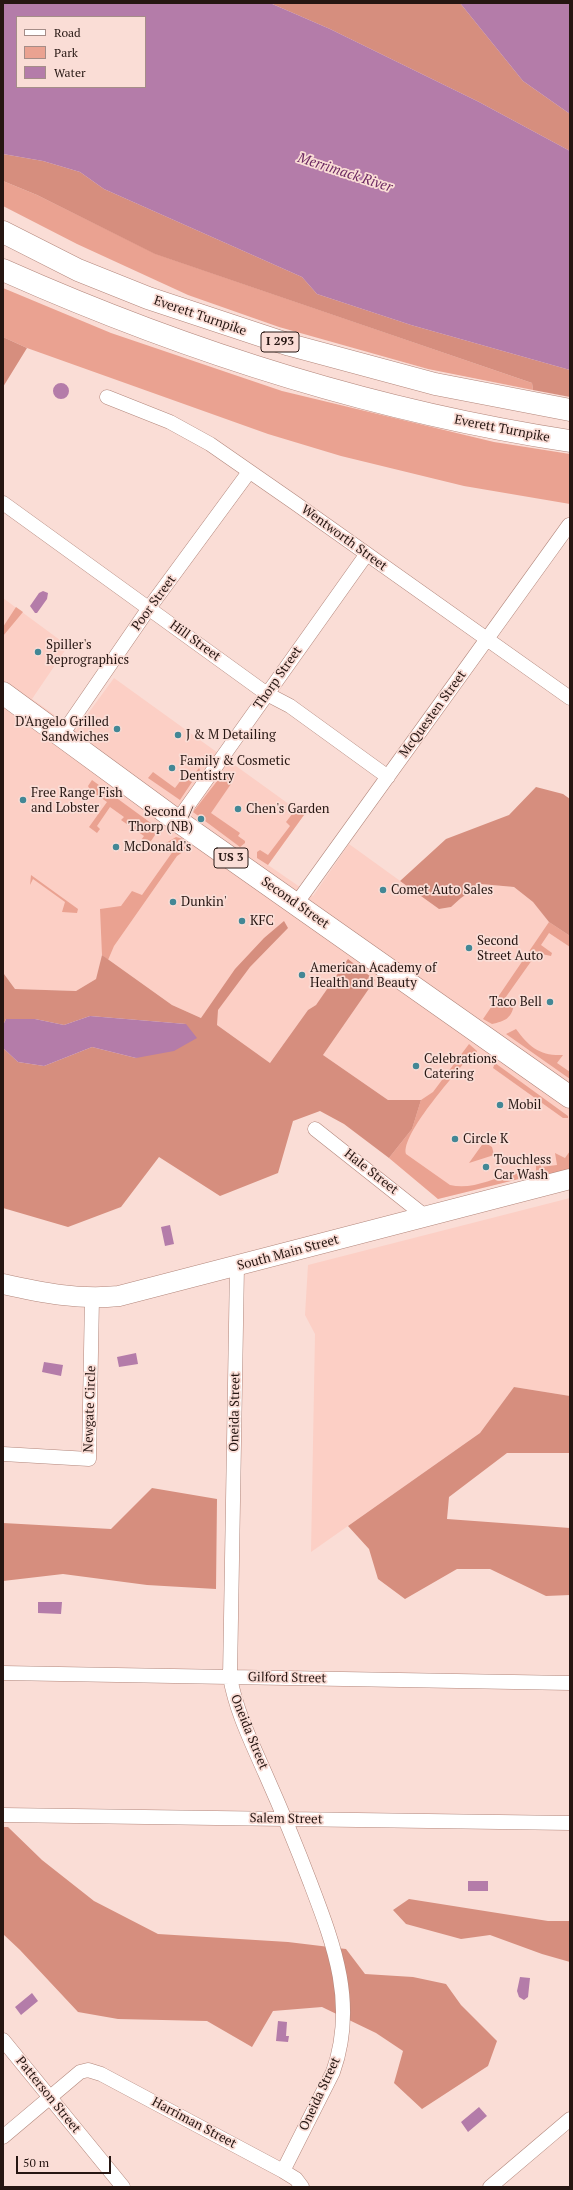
<!DOCTYPE html>
<html>
<head>
<meta charset="utf-8">
<style>
  body { margin:0 }
  #map { position:relative; width:573px; height:2190px; overflow:hidden; background:#faddd6; font-family:"PT Serif",serif }
  canvas { display:block }
  .frame { position:absolute; inset:0; border:4px solid #261612; pointer-events:none }
  .legend { position:absolute; left:16px; top:16px; width:130px; height:72px; box-sizing:border-box; background:#faddd6; border:1px solid #a58d88; margin:0; padding:5px 7px; list-style:none; font-size:12px; color:#261612 }
  .legend li { display:flex; align-items:center; gap:8px; height:20px }
  .legend b { width:20px; border:1px solid #a58d88 }
  .scale { position:absolute; left:16px; top:2156px; width:95px; height:18px; box-sizing:border-box; border:2px solid #261612; border-top:0; padding-left:5px; font-size:12px; line-height:14px; white-space:nowrap; color:#261612; -webkit-text-stroke:3px #faddd6; paint-order:stroke }
</style>
</head>
<body>
<div id="map">
<canvas width="573" height="2190"></canvas>
<div class="frame"></div>
<ul class="legend">
<li><b style="height:5px;background:#fff"></b>Road</li>
<li><b style="height:11px;background:#eaa291"></b>Park</li>
<li><b style="height:11px;background:#b47ca9"></b>Water</li>
</ul>
<div class="scale">50 m</div>
</div>
<script>
const ctx = document.querySelector('canvas').getContext('2d');
ctx.lineJoin = 'round';
function paint(path, color) {
  ctx.fillStyle = color;
  ctx.fill(path, 'evenodd');
}
function trace(path, color, width, dash) {
  ctx.strokeStyle = color;
  ctx.lineWidth = width;
  ctx.lineCap = dash ? 'butt' : 'round';
  ctx.setLineDash(dash || []);
  ctx.stroke(path);
}
function drawText(font, color, halo, rows, align = 'center') {
  ctx.font = font + ' "PT Serif",serif';
  ctx.lineWidth = 3.5;
  ctx.setLineDash([]);
  ctx.textBaseline = 'middle';
  ctx.strokeStyle = halo;
  ctx.fillStyle = color;
  for (const [text, x, y, turn = 0] of rows) {
    ctx.save();
    ctx.translate(x, y);
    ctx.rotate((+turn || 0) * Math.PI / 180);
    ctx.textAlign = isNaN(turn) ? turn : align;
    if (halo) ctx.strokeText(text, 0, 0);
    ctx.fillText(text, 0, 0);
    ctx.restore();
  }
}
paint(new Path2D(`
  M 3,598 L 68,646 L 32,699 L 76,730 L 114,678 L 304,815 L 268,865 L 313,896 L 349,844 L 439,909 L 451,907 L 461,898 L 481,884 L 514,887 L 533,902 L 550,922 L 570,936 L 570,1170 L 540,1178 L 537,1176 L 519,1179 L 438,1199 L 389,1158 L 412,1129 L 388,1100 L 323,1055 L 375,980 L 349,960 L 316,1005 L 308,1010 L 270,1063 L 217,1025 L 172,1005 L 102,955 L 96,979 L 76,991 L 15,989 L 4,974 L 3,968 Z
  M 570,1198 L 570,1396 L 514,1387 L 480,1433 L 311,1552 L 315,1334 L 305,1315 L 308,1265 Z`), '#fccfc5');
paint(new Path2D(`
  M 3,181 L 37,195 L 156,254 L 532,383 L 533,390 L 428,369 L 279,327 L 188,295 L 77,244 L 3,206 Z
  M 3,288 L 111,333 L 282,391 L 494,442 L 570,454 L 570,504 L 464,486 L 341,456 L 268,434 L 27,348 L 3,337 Z
  M 16,607 L 23,612 L 3,636 L 3,627 Z
  M 199,768 L 200,770 L 180,800 L 148,778 L 153,772 L 175,788 L 184,776 L 190,780 Z
  M 221,776 L 227,776 L 233,781 L 211,813 L 240,833 L 238,836 L 245,841 L 245,843 L 240,847 L 193,812 Z
  M 92,780 L 159,829 L 151,841 L 137,846 L 144,836 L 121,820 L 124,817 L 110,807 L 97,826 L 100,829 L 97,833 L 89,827 L 107,802 L 90,790 L 88,786 Z
  M 296,809 L 304,815 L 268,865 L 257,858 L 257,852 L 260,850 L 268,855 L 290,826 L 286,822 Z
  M 176,837 L 183,839 L 180,843 L 187,849 L 177,856 L 114,946 L 108,960 L 102,955 L 100,909 L 121,906 L 132,891 L 142,895 L 176,847 L 166,843 Z
  M 31,875 L 78,909 L 77,913 L 62,912 L 65,902 L 33,879 L 30,885 Z
  M 549,922 L 570,936 L 570,947 L 549,933 L 541,945 L 552,953 L 551,956 L 537,953 L 503,1001 L 514,1005 C 511,1019 505,1021 492,1024 L 483,1019 Z
  M 516,1029 C 529,1047 540,1056 563,1055 L 557,1063 L 570,1072 L 570,1079 L 506,1034 Z
  M 469,1044 L 477,1051 L 475,1058 L 468,1058 C 454,1076 401,1134 406,1154 L 450,1185 C 471,1190 493,1179 513,1173 L 517,1174 L 519,1179 L 438,1199 L 389,1158 L 412,1129 L 421,1100 L 433,1092 Z
  M 495,1063 L 568,1116 L 568,1118 L 563,1118 L 493,1068 Z
  M 484,1142 L 492,1147 L 494,1155 L 469,1163 Z
  M 570,1151 L 570,1170 L 540,1178 L 536,1173 L 536,1164 L 540,1160 L 541,1167 L 557,1165 L 555,1153 L 565,1158 Z`), '#eaa291');
paint(new Path2D(`
  M 270,3 L 460,3 L 523,81 L 570,114 L 570,151 L 479,102 L 330,29 Z
  M 3,154 L 43,161 L 80,172 L 104,189 L 302,277 L 317,294 L 411,325 L 570,370 L 570,397 L 533,390 L 532,383 L 155,254 L 37,195 L 3,181 Z
  M 3,337 L 27,348 L 3,387 Z
  M 536,787 L 563,794 L 570,799 L 570,936 L 549,922 L 533,902 L 514,887 L 481,884 L 461,898 L 451,907 L 439,909 L 400,881 L 446,839 L 509,815 Z
  M 284,921 L 288,928 L 250,967 L 218,1010 L 217,1025 L 270,1063 L 308,1010 L 316,1005 L 348,959 L 375,980 L 323,1055 L 388,1100 L 421,1100 L 412,1129 L 389,1158 L 344,1124 L 320,1111 L 293,1121 L 278,1173 L 220,1196 L 159,1157 L 121,1207 L 68,1227 L 3,1208 L 3,1048 L 18,1062 L 44,1066 L 92,1047 L 136,1058 L 186,1024 L 90,1016 L 64,1025 L 35,1019 L 6,1019 L 3,1025 L 3,968 L 4,974 L 15,989 L 76,991 L 96,979 L 102,955 L 172,1005 L 201,1018 L 235,969 L 264,938 Z
  M 514,1387 L 570,1396 L 570,1453 L 507,1453 L 449,1497 L 447,1519 L 570,1528 L 570,1595 L 546,1596 L 490,1569 L 457,1569 L 405,1599 L 378,1579 L 369,1549 L 348,1526 L 480,1433 Z
  M 152,1488 L 217,1499 L 216,1589 L 147,1585 L 63,1574 L 3,1581 L 3,1523 L 111,1529 Z
  M 3,1827 L 8,1827 L 42,1860 L 94,1901 L 158,1934 L 288,1942 L 346,1949 L 365,1974 L 413,1977 L 446,1984 L 461,2005 L 497,2041 L 488,2066 L 422,2109 L 394,2083 L 403,2051 L 376,2033 L 322,2007 L 273,2011 L 252,2047 L 207,2021 L 118,2019 L 78,2012 L 20,1950 L 3,1934 Z
  M 409,1899 L 548,1921 L 570,1921 L 570,1962 L 542,1954 L 490,1935 L 461,1939 L 406,1924 L 393,1910 Z`), '#d68e7e');
paint(new Path2D(`
  M 3,3 L 270,3 L 330,29 L 479,102 L 570,151 L 570,370 L 411,325 L 317,294 L 302,277 L 104,189 L 80,172 L 43,161 L 3,154 ZM 17,17 L 145,17 L 145,87 L 17,87 Z
  M 460,3 L 570,3 L 570,114 L 523,81 Z
  M53 391a8 8 0 1 1 16 0a8 8 0 1 1-16 0Z
  M 43,591 L 48,593 L 47,599 L 37,613 L 35,613 L 30,606 L 39,593 Z
  M 90,1016 L 186,1024 L 197,1038 L 174,1051 L 136,1058 L 92,1047 L 44,1066 L 18,1062 L 3,1048 L 3,1025 L 6,1019 L 35,1019 L 64,1025 Z
  M 170,1225 L 174,1244 L 165,1246 L 161,1227 Z
  M 136,1353 L 138,1364 L 119,1367 L 117,1357 Z
  M 44,1362 L 63,1365 L 61,1376 L 42,1372 Z
  M 38,1602 L 62,1602 L 61,1614 L 38,1613 Z
  M 468,1881 L 488,1881 L 488,1891 L 468,1891 Z
  M 520,1977 L 530,1978 L 528,1997 L 524,2000 L 519,1997 L 517,1991 Z
  M 32,1993 L 38,2001 L 21,2015 L 15,2007 Z
  M 278,2021 L 287,2022 L 286,2036 L 289,2036 L 288,2042 L 276,2041 Z
  M 479,2107 L 487,2116 L 468,2132 L 461,2122 Z`), '#b47ca9');
const street = new Path2D(`
  M 107,397 L 170,422 L 210,444 L 295,503 L 570,698
  M 3,503 L 267,694 L 290,706 L 388,777
  M 61,736 L 149,608 L 249,472
  M 177,821 L 366,555
  M 296,904 L 569,525
  M 315,1129 L 426,1217
  M 237,1266 L 230,1677 C 236,1711 251,1741 265,1773 C 281,1809 296,1845 310,1882 C 334,1945 357,2004 333,2072 L 283,2171
  M 3,1454 L 89,1459 L 92,1298
  M 3,1673 L 570,1683
  M 3,1815 L 570,1823
  M 3,2040 L 123,2187
  M 3,2137 L 80,2072 L 88,2070 L 101,2074 L 283,2171 L 296,2179 L 302,2187
  M 490,2187 L 570,2119`);
const secondary = new Path2D(`
  M 3,1284 C 43,1293 78,1300 119,1296 L 570,1179`);
const primary = new Path2D(`
  M 3,693 L 175,819 L 570,1097`);
const highway = new Path2D(`
  M 3,232 L 78,270 L 148,298 L 290,345 L 435,384 L 570,410
  M 3,270 C 185,351 373,411 570,441`);
trace(street, '#b2867b', 15);
trace(secondary, '#b2867b', 21);
trace(primary, '#b2867b', 23);
trace(highway, '#b2867b', 23);
trace(street, '#fff', 14);
trace(secondary, '#fff', 20);
trace(primary, '#fff', 22);
trace(highway, '#fff', 22);
for (const [x, y, r, color] of [
  [38,652,4,"#438795"],
  [117,729,4,"#438795"],
  [178,735,4,"#438795"],
  [172,768,4,"#438795"],
  [23,800,4,"#438795"],
  [238,809,4,"#438795"],
  [201,819,4,"#438795"],
  [116,847,4,"#438795"],
  [383,890,4,"#438795"],
  [173,902,4,"#438795"],
  [242,921,4,"#438795"],
  [469,948,4,"#438795"],
  [302,975,4,"#438795"],
  [550,1002,4,"#438795"],
  [416,1066,4,"#438795"],
  [500,1105,4,"#438795"],
  [455,1139,4,"#438795"],
  [486,1167,4,"#438795"]
]) {
  const dot = new Path2D();
  dot.arc(x, y, r, 0, 2 * Math.PI);
  ctx.fillStyle = color;
  ctx.fill(dot);
  trace(dot, '#faddd6', 1.5);
}
for (const [x, y, w] of [
  [280,342,38],
  [231,858,34]
]) {
  const box = new Path2D();
  box.roundRect(x - w / 2, y - 10, w, 20, 3);
  ctx.fillStyle = '#faddd6';
  ctx.fill(box);
  trace(box, '#261612', 1);
}
drawText('bold 12px', '#261612', null, [
  ["I 293",280,342],
  ["US 3",231,858]
]);
drawText('13px', '#261612', '#faddd6', [
  ["Everett Turnpike",200,316,19],
  ["Everett Turnpike",502,429,11],
  ["Wentworth Street",344,538,36],
  ["Poor Street",154,603,-54],
  ["Hill Street",195,641,36],
  ["Thorp Street",278,678,-55],
  ["McQuesten Street",433,714,-54],
  ["Second Street",295,903,35],
  ["Hale Street",371,1172,38],
  ["South Main Street",288,1253,-15],
  ["Newgate Circle",90,1409,-88],
  ["Oneida Street",235,1412,-89],
  ["Gilford Street",287,1678,1],
  ["Oneida Street",249,1732,68],
  ["Salem Street",286,1819,1],
  ["Oneida Street",320,2094,-65],
  ["Patterson Street",48,2095,51],
  ["Harriman Street",194,2123,28]
]);
drawText('13px', '#261612', '#faddd6', [
  ["Spiller's",46,645],
  ["Reprographics",46,660],
  ["D'Angelo Grilled",109,722,"right"],
  ["Sandwiches",109,737,"right"],
  ["J & M Detailing",186,735],
  ["Family & Cosmetic",180,761],
  ["Dentistry",180,776],
  ["Free Range Fish",31,793],
  ["and Lobster",31,808],
  ["Chen's Garden",246,809],
  ["Second /",193,812,"right"],
  ["Thorp (NB)",193,827,"right"],
  ["McDonald's",124,847],
  ["Comet Auto Sales",391,890],
  ["Dunkin'",181,902],
  ["KFC",250,921],
  ["Second",477,941],
  ["Street Auto",477,956],
  ["American Academy of",310,968],
  ["Health and Beauty",310,983],
  ["Taco Bell",542,1002,"right"],
  ["Celebrations",424,1059],
  ["Catering",424,1074],
  ["Mobil",508,1105],
  ["Circle K",463,1139],
  ["Touchless",494,1160],
  ["Car Wash",494,1175]
], 'left');
drawText('italic 14px', '#6c2962', '#faddd6', [
  ["Merrimack River",345,173,18]
]);
</script>
</body>
</html>
